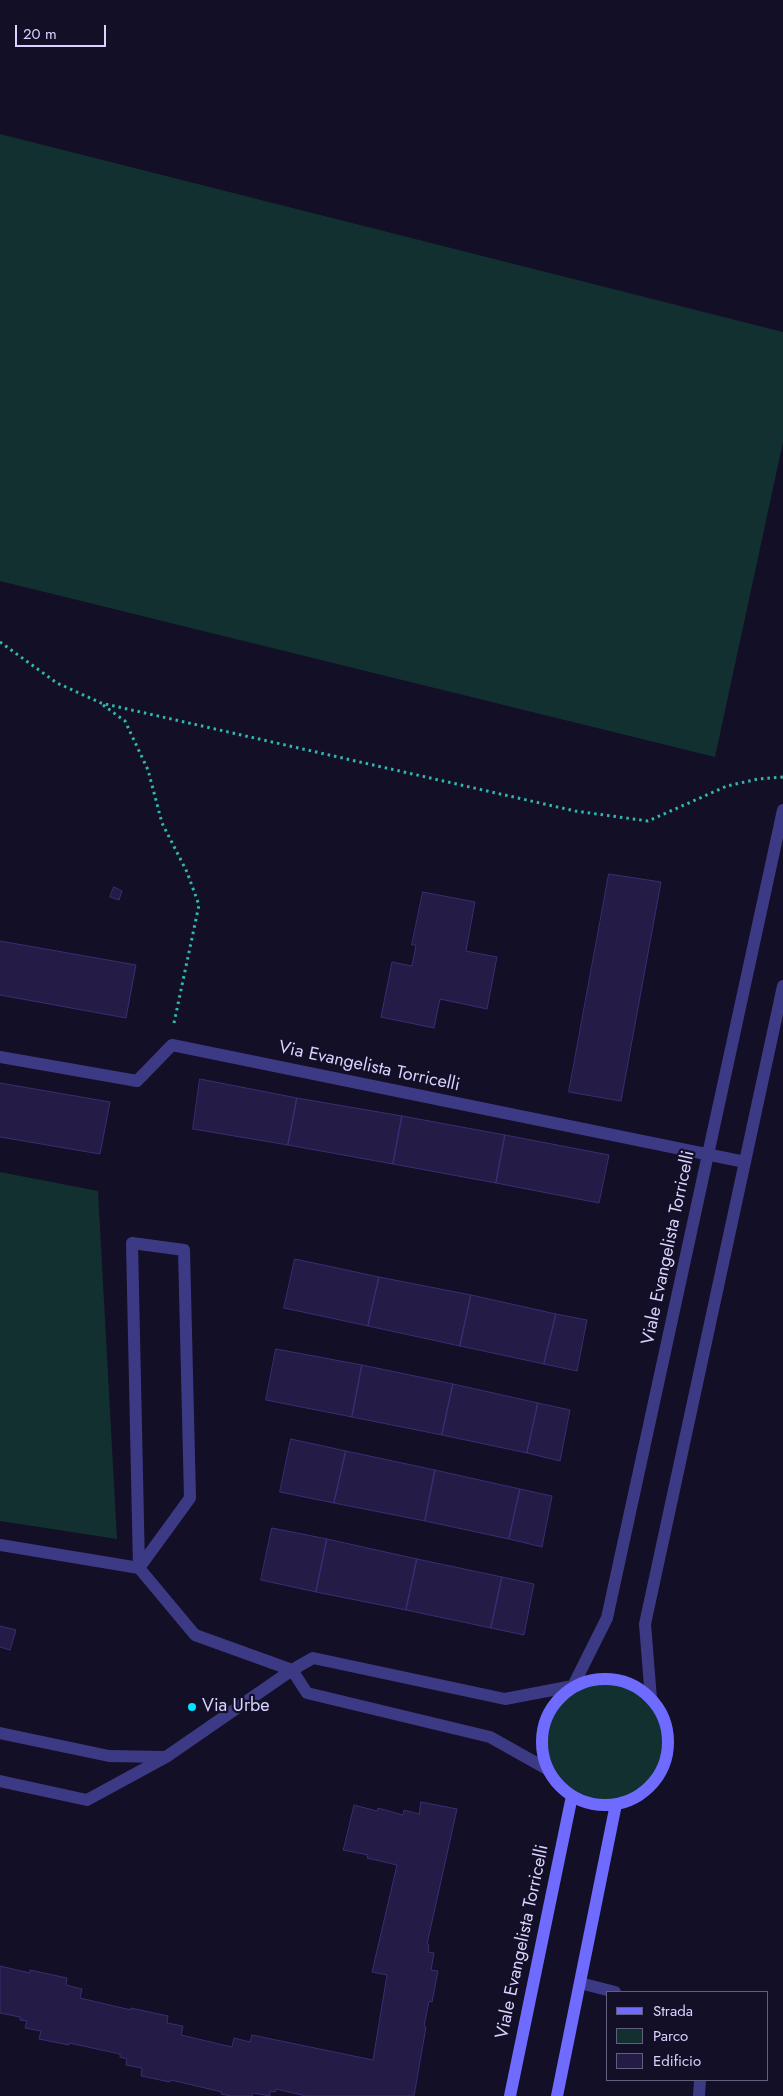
<!DOCTYPE html>
<html>
<head>
<meta charset="utf-8">
<style>
  body { margin:0 }
  #map { position:relative; width:783px; height:2096px; overflow:hidden; background:#130f26; font-family:Jost,sans-serif }
  canvas { display:block }
  .legend { position:absolute; left:606px; top:1991px; width:162px; height:90px; box-sizing:border-box; background:#130f26; border:1px solid #625e7d; margin:0; padding:6px 9px; list-style:none; font-size:15px; color:#d9d4ff }
  .legend li { display:flex; align-items:center; gap:10px; height:25px }
  .legend b { width:25px; border:1px solid #625e7d }
  .scale { position:absolute; left:15px; top:25px; width:91px; height:22px; box-sizing:border-box; border:2px solid #d9d4ff; border-top:0; padding-left:6px; font-size:15px; line-height:18px; white-space:nowrap; color:#d9d4ff; -webkit-text-stroke:4px #130f26; paint-order:stroke }
</style>
</head>
<body>
<div id="map">
<canvas width="783" height="2096"></canvas>
<ul class="legend">
<li><b style="height:6px;background:#6f6bff"></b>Strada</li>
<li><b style="height:14px;background:#12302f"></b>Parco</li>
<li><b style="height:14px;background:#241b47"></b>Edificio</li>
</ul>
<div class="scale">20 m</div>
</div>
<script>
const ctx = document.querySelector('canvas').getContext('2d');
ctx.lineJoin = 'round';
function paint(path, color) {
  ctx.fillStyle = color;
  ctx.fill(path, 'evenodd');
}
function trace(path, color, width, dash) {
  ctx.strokeStyle = color;
  ctx.lineWidth = width;
  ctx.lineCap = dash ? 'butt' : 'round';
  ctx.setLineDash(dash || []);
  ctx.stroke(path);
}
function drawText(font, color, halo, rows, align = 'center') {
  ctx.font = font + ' Jost,sans-serif';
  ctx.lineWidth = 4.5;
  ctx.setLineDash([]);
  ctx.textBaseline = 'middle';
  ctx.strokeStyle = halo;
  ctx.fillStyle = color;
  for (const [text, x, y, turn = 0] of rows) {
    ctx.save();
    ctx.translate(x, y);
    ctx.rotate((+turn || 0) * Math.PI / 180);
    ctx.textAlign = isNaN(turn) ? turn : align;
    if (halo) ctx.strokeText(text, 0, 0);
    ctx.fillText(text, 0, 0);
    ctx.restore();
  }
}
paint(new Path2D(`
  M 0,134 L 783,332 L 783,442 L 715,757 L 0,581 Z
  M 0,1172 L 98,1191 L 117,1539 L 0,1521 Z
  M548 1742a59 59 0 1 1 118 0a59 59 0 1 1-118 0Z`), '#12302f');
const building = new Path2D(`
  M 609,874 L 661,882 L 621,1101 L 569,1092 Z
  M 114,887 L 122,891 L 119,900 L 110,897 Z
  M 423,892 L 475,902 L 466,951 L 497,957 L 487,1009 L 440,999 L 434,1028 L 381,1017 L 392,962 L 412,966 L 416,945 L 412,945 Z
  M 0,941 L 136,965 L 126,1018 L 0,995 Z
  M 200,1079 L 297,1098 L 288,1145 L 193,1129 Z
  M 0,1083 L 110,1102 L 100,1154 L 0,1137 Z
  M 297,1098 L 402,1116 L 393,1164 L 288,1145 Z
  M 402,1116 L 505,1135 L 496,1183 L 393,1164 Z
  M 505,1135 L 609,1155 L 599,1203 L 496,1183 Z
  M 295,1259 L 379,1277 L 368,1326 L 284,1308 Z
  M 379,1277 L 471,1295 L 460,1346 L 368,1326 Z
  M 471,1295 L 556,1314 L 544,1364 L 460,1346 Z
  M 556,1314 L 587,1320 L 577,1371 L 544,1364 Z
  M 276,1349 L 362,1365 L 352,1417 L 266,1400 Z
  M 362,1365 L 453,1384 L 442,1435 L 352,1417 Z
  M 453,1384 L 538,1403 L 527,1453 L 442,1435 Z
  M 538,1403 L 570,1410 L 560,1461 L 527,1453 Z
  M 291,1439 L 346,1451 L 334,1503 L 280,1492 Z
  M 346,1451 L 435,1470 L 425,1521 L 334,1503 Z
  M 435,1470 L 520,1489 L 509,1539 L 425,1521 Z
  M 520,1489 L 552,1496 L 542,1547 L 509,1539 Z
  M 272,1528 L 327,1539 L 316,1592 L 261,1580 Z
  M 327,1539 L 417,1559 L 406,1610 L 316,1592 Z
  M 417,1559 L 502,1577 L 491,1628 L 406,1610 Z
  M 502,1577 L 534,1584 L 524,1635 L 491,1628 Z
  M 0,1626 L 16,1630 L 10,1650 L 0,1647 Z
  M 421,1802 L 457,1809 L 427,1944 L 429,1945 L 428,1952 L 434,1953 L 431,1970 L 438,1971 L 432,2002 L 429,2001 L 424,2026 L 426,2027 L 414,2096 L 306,2096 L 276,2089 L 275,2092 L 270,2091 L 270,2096 L 253,2093 L 252,2096 L 231,2096 L 221,2094 L 222,2092 L 171,2080 L 170,2082 L 141,2076 L 142,2068 L 126,2065 L 127,2059 L 120,2057 L 120,2054 L 69,2043 L 69,2045 L 39,2039 L 41,2031 L 25,2028 L 27,2021 L 20,2020 L 20,2017 L 0,2013 L 0,1966 L 30,1973 L 30,1970 L 67,1978 L 66,1985 L 82,1989 L 80,1998 L 131,2010 L 131,2008 L 168,2016 L 167,2023 L 183,2026 L 181,2035 L 232,2047 L 234,2038 L 250,2042 L 252,2035 L 373,2060 L 387,1975 L 372,1972 L 397,1865 L 367,1858 L 368,1855 L 343,1850 L 344,1847 L 354,1805 L 377,1811 L 378,1808 L 403,1815 L 404,1810 L 419,1814 Z`);
paint(building, '#241b47');
trace(building, '#3b2d73', 1);
trace(new Path2D(`
  M 0,642 L 57,683 L 101,703 L 575,811 L 648,821 L 727,786 L 758,779 L 783,777
  M 103,705 L 125,721 L 148,770 L 162,823 L 187,872 L 199,905 L 174,1023`), '#2fb8b0', 3, [2.5, 4]);
trace(new Path2D(`
  M 580,1983 L 615,1992
  M 699,2096 L 700,2080`), '#3d3a85', 12);
trace(new Path2D(`
  M 0,1057 L 137,1081 L 172,1045 L 745,1162
  M 132,1243 L 184,1250 L 190,1498 L 139,1568 Z
  M 0,1545 L 139,1568 L 195,1635 L 292,1670 L 307,1693 L 490,1737 L 547,1769
  M 651,1699 L 645,1624 L 783,986
  M 0,1733 L 109,1756 L 164,1757
  M 0,1781 L 87,1800 L 166,1757 L 292,1670 L 313,1658 L 505,1699 L 573,1686 L 607,1618 L 783,810`), '#3d3a85', 12);
trace(new Path2D(`
  M542 1742a63 63 0 1 1 126 0a63 63 0 1 1-126 0Z
  M 510,2096 L 572,1796
  M 557,2096 L 616,1804`), '#6f6bff', 12);
for (const [x, y, r, color] of [
  [192,1707,5,"#00e5ff"]
]) {
  const dot = new Path2D();
  dot.arc(x, y, r, 0, 2 * Math.PI);
  ctx.fillStyle = color;
  ctx.fill(dot);
  trace(dot, '#130f26', 2);
}
drawText('18px', '#d9d4ff', '#130f26', [
  ["Via Evangelista Torricelli",369,1067,12],
  ["Viale Evangelista Torricelli",669,1248,-78],
  ["Viale Evangelista Torricelli",523,1942,-78]
]);
drawText('18px', '#d9d4ff', '#130f26', [
  ["Via Urbe",202,1707]
], 'left');
</script>
</body>
</html>
